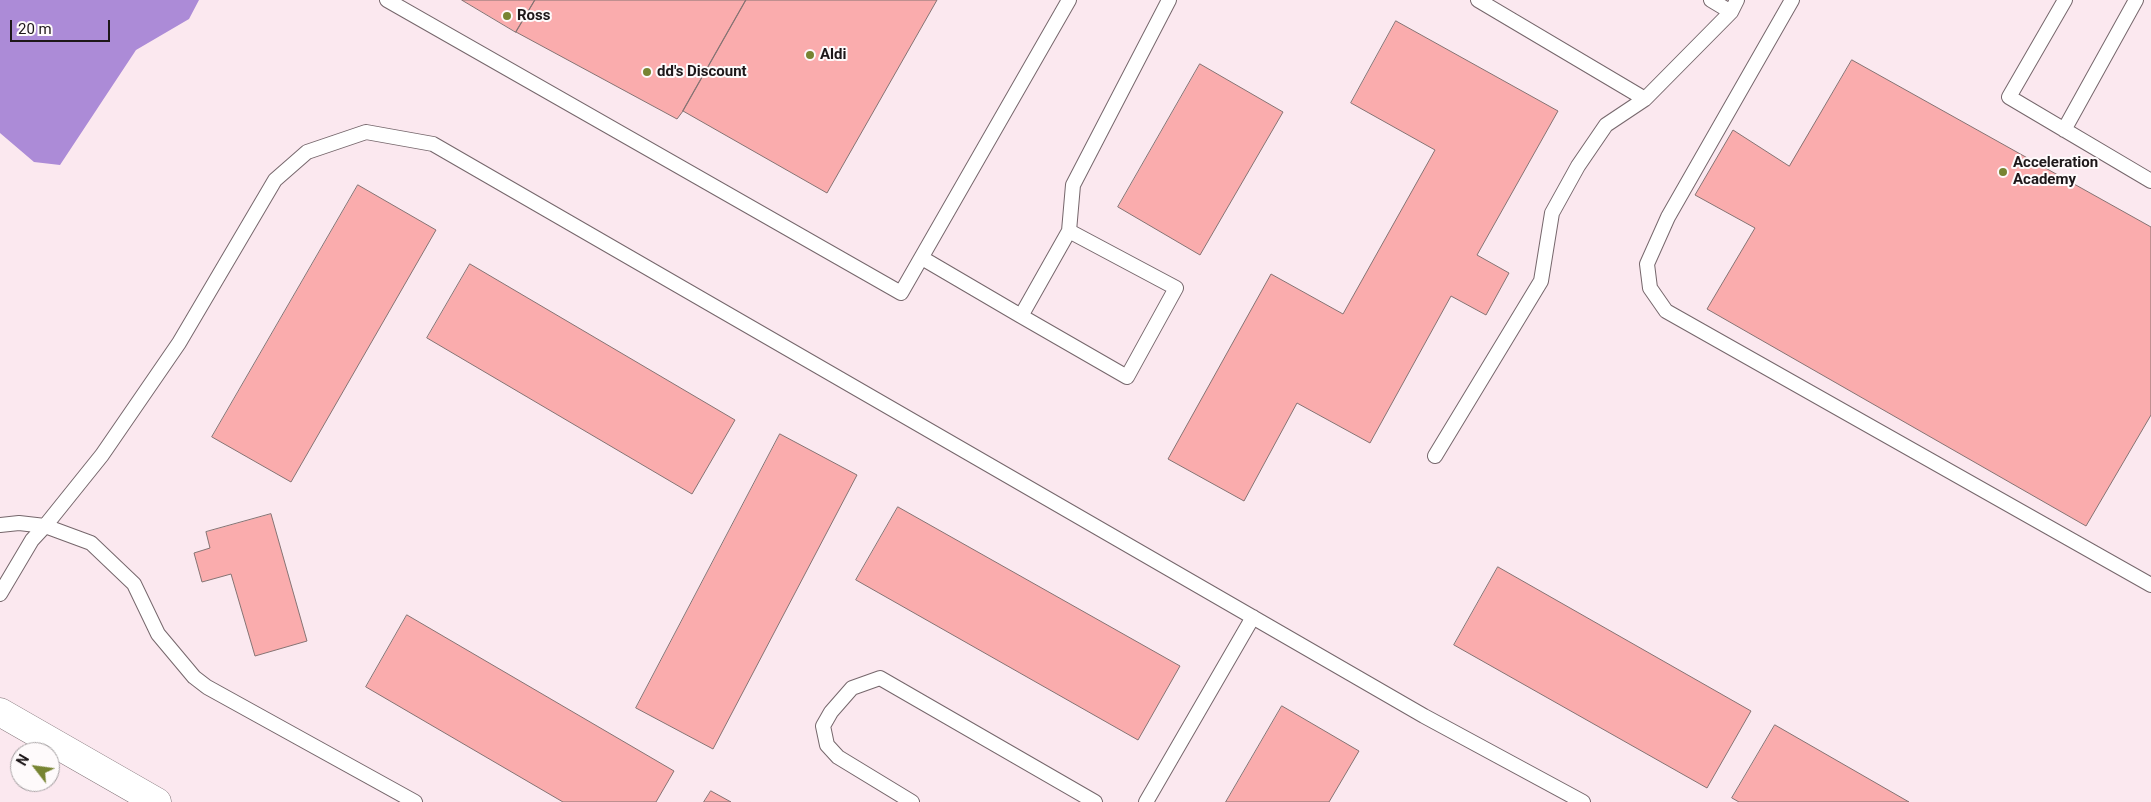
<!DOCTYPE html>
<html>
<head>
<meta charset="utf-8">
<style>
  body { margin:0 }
  #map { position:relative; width:2151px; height:802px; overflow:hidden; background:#fbe8ef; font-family:Roboto,sans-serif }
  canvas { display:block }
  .north { position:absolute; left:10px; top:742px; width:50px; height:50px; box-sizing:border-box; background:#fefafb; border:1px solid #a49fa1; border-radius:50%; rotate:300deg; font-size:14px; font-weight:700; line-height:20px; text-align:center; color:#1d1719 }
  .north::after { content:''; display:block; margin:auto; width:18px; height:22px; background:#778432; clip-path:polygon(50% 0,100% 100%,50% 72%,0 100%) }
  .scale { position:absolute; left:10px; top:20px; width:100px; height:22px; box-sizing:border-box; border:2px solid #1d1719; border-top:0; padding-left:6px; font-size:15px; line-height:18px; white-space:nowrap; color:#1d1719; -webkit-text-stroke:4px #fefafb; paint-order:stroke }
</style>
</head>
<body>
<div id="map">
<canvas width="2151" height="802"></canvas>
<div class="north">N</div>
<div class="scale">20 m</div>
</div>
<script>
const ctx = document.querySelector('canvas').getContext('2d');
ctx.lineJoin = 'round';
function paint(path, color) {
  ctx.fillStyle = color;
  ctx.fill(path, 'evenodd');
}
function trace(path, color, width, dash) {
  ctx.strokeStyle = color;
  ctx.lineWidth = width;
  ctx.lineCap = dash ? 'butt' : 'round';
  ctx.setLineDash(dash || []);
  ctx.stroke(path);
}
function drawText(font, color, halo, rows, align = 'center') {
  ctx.font = font + ' Roboto,sans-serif';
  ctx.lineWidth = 4;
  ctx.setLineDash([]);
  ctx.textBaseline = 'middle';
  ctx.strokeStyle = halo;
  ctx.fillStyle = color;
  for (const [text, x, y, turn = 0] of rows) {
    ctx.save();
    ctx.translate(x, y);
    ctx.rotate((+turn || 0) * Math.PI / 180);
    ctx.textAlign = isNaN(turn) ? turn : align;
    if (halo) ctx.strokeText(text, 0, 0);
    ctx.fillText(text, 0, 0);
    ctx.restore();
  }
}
paint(new Path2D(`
  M 0,0 L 199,0 L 189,19 L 136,50 L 60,165 L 34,162 L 0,133 Z`), '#ac8bd7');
const building = new Path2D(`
  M 462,0 L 535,0 L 516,32 Z
  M 535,0 L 746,0 L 683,111 L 677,119 L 516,32 Z
  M 746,0 L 937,0 L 827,193 L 683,111 Z
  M 1396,21 L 1558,111 L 1477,255 L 1509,273 L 1486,315 L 1451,296 L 1370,443 L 1297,403 L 1244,501 L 1168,459 L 1271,274 L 1343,314 L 1435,150 L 1351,103 Z
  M 1852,60 L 2151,227 L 2151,415 L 2086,526 L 1707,309 L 1755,228 L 1695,195 L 1733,130 L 1789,166 Z
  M 1200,64 L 1283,112 L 1200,255 L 1118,207 Z
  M 358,185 L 436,230 L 291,482 L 212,437 Z
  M 470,264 L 735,420 L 692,494 L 427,338 Z
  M 780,434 L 857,475 L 713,749 L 636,708 Z
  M 898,507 L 1180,666 L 1138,740 L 856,580 Z
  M 271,514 L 307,641 L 255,656 L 231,574 L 202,582 L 194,553 L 210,548 L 206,532 Z
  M 1498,567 L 1751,711 L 1707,788 L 1454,645 Z
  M 407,615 L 674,771 L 656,802 L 563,802 L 366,687 Z
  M 1282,706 L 1359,751 L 1329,802 L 1226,802 Z
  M 1775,725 L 1909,802 L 1739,802 L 1732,798 Z
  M 711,791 L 731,802 L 704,802 Z`);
paint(building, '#faacad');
trace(building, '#857373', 1);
const service = new Path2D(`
  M 387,0 L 901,293 L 1069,0
  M 1478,0 L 1645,99
  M 1711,0 L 1731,12
  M 1792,0 L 1668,217 L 1647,264 L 1650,288 L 1666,311 L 2151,585
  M 2065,0 L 2009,97 L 2151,181
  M 2064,130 L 2136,0
  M 922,258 L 1021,316 L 1069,231 L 1073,185 L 1169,0
  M 1021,316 L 1127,377 L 1176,288 L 1069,231
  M 1435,456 L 1541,281 L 1552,213 L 1578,166 L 1606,125 L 1645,99 L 1731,12 L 1737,0
  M 0,525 L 19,523 L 45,526 L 91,543 L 134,584 L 158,634 L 194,677 L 207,687 L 415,802
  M 0,594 L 32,540 L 45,526 L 102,455 L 179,343 L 275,180 L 307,152 L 366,132 L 433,144 L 1424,716 L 1583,802
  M 912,802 L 838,757 L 827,745 L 823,726 L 831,712 L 852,688 L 880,678 L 1095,802
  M 1146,802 L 1253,617`);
const tertiary = new Path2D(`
  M 0,712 L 157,802`);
trace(service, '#76676c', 16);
trace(tertiary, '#76676c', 29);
trace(service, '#fff', 14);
trace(tertiary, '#fff', 28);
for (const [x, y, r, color] of [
  [507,16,5,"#778432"],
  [810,55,5,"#778432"],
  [647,72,5,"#778432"],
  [2003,172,5,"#778432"]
]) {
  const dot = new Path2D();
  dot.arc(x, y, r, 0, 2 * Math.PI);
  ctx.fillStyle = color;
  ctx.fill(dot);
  trace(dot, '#fefafb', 2);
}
drawText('bold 15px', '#1d1719', '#fefafb', [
  ["Ross",517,16],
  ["Aldi",820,55],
  ["dd's Discount",657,72],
  ["Acceleration",2013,163],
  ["Academy",2013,180]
], 'left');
</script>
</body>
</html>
